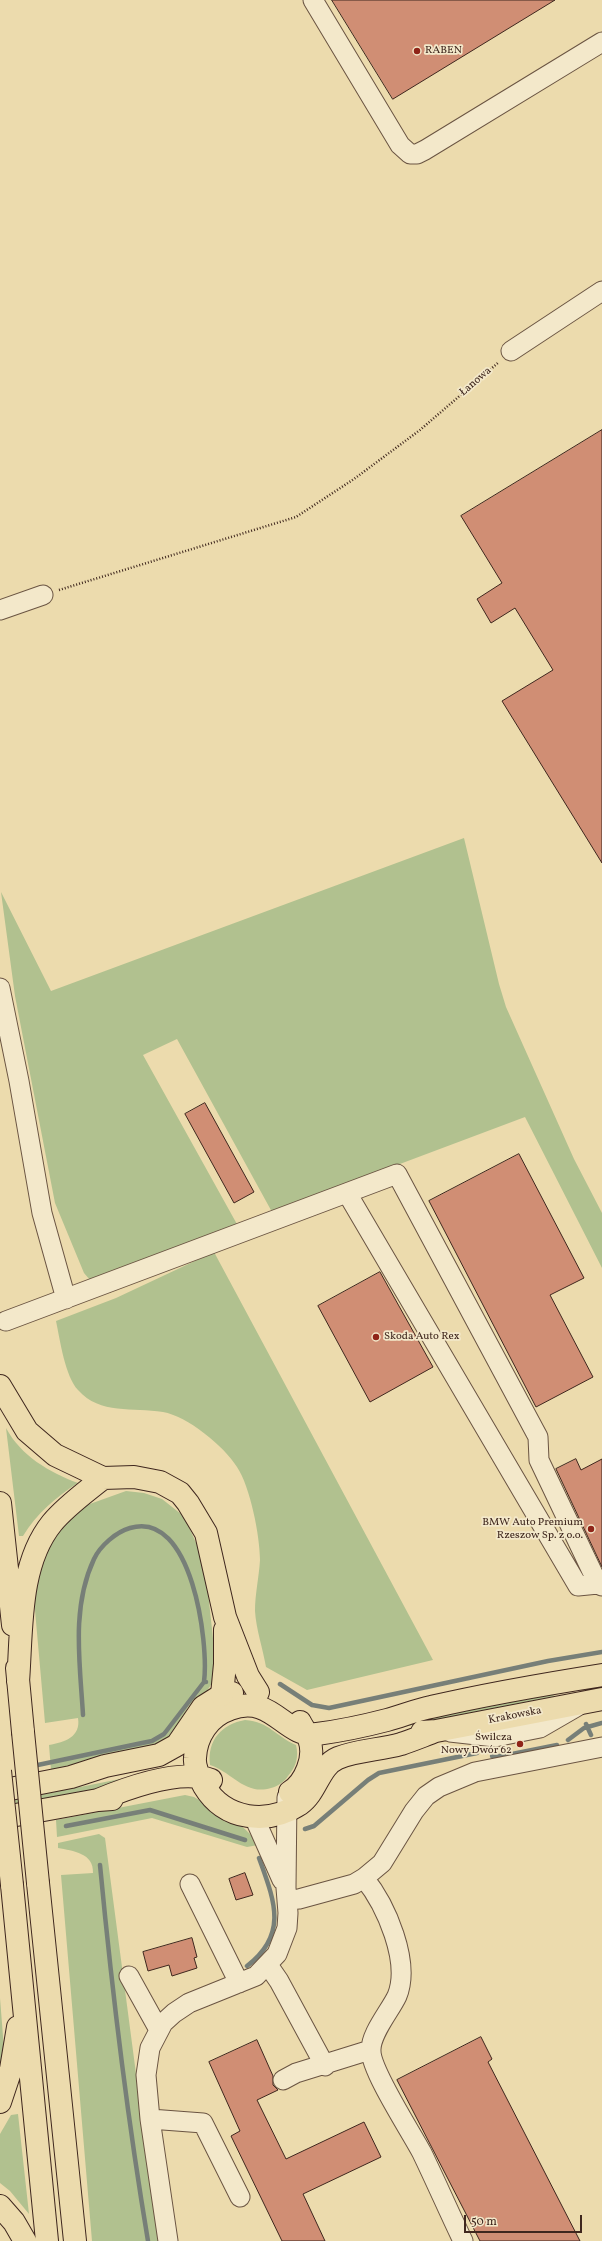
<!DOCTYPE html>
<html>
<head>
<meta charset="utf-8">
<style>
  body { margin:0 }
  #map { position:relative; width:602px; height:2241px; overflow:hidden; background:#ecdbad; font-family:Vollkorn,serif }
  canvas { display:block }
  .scale { position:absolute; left:464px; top:2215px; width:118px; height:18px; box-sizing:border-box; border:2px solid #3f271e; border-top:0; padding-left:5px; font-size:12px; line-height:14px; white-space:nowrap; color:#3f271e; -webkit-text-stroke:3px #f3e8ca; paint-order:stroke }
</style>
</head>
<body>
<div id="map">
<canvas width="602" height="2241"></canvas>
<div class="scale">50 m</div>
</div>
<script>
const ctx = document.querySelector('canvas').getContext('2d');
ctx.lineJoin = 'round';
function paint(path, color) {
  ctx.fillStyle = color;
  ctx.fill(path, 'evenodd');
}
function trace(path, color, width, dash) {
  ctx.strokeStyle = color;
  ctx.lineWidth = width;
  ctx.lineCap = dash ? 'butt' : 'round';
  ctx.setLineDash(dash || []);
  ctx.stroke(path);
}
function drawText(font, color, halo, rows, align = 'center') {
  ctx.font = font + ' Vollkorn,serif';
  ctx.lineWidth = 3.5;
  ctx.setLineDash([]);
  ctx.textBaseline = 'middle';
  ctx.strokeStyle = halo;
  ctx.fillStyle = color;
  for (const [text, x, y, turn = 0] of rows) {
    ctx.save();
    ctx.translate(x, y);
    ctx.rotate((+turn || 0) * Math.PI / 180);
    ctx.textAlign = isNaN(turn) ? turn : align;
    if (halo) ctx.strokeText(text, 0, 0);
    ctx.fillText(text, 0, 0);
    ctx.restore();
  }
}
paint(new Path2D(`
  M 464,838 L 499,984 L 506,1007 L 574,1159 L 602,1213 L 602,1268 L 525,1117 L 272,1212 L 177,1039 L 143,1055 L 238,1226 L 90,1280 L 84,1273 L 55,1203 L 15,996 L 1,892 L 51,991 Z
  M 214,1252 L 433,1660 L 307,1690 L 266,1667 C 263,1649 256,1629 255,1611 C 255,1594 259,1577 260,1560 C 260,1536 250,1486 237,1467 C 224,1446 187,1416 163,1412 C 133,1407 100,1415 78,1390 C 65,1376 60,1340 56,1321 L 116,1298 Z
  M 6,1428 C 21,1456 49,1472 78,1483 C 57,1496 36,1514 23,1536 L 19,1536 Z
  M 126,1491 L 144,1493 L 162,1499 L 181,1514 L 188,1525 L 197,1545 L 207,1583 L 217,1675 L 207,1691 L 188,1707 L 174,1736 L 152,1751 L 51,1770 L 49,1745 C 65,1742 81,1737 78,1718 L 45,1723 L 34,1599 L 43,1552 L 69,1518 L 87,1505 Z
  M 551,1694 L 555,1696 L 320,1744 L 319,1739 Z
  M 245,1720 C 270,1722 275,1736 296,1745 C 299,1757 296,1767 288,1776 C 284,1782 278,1786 271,1788 C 245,1796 232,1772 210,1765 C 207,1740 222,1724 245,1720 Z
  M 185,1766 L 181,1772 L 0,1808 L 0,1803 Z
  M 185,1795 L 194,1797 C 216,1810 246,1823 258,1845 L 247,1847 L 152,1818 L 57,1837 L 56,1820 Z
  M 99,1834 L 105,1838 L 158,2241 L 92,2241 L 61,1875 L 93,1873 C 94,1853 73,1851 58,1848 L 58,1843 Z
  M 0,1998 L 4,2049 L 0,2072 Z
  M 18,2114 L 29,2214 L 10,2191 L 0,2183 L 0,2134 L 11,2115 Z`), '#b1c18f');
trace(new Path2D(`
  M 280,1684 L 312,1705 L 329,1708 L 548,1661 L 602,1652
  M 83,1715 C 80,1663 71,1608 94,1559 C 100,1546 116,1532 130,1528 C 192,1509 209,1643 204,1682 L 206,1682
  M 586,1724 L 591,1735
  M 568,1740 L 584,1728 L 602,1723
  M 492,1756 L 502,1756 L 557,1745
  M 33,1766 L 142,1743 L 152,1741 L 164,1734 L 204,1682
  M 66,1826 L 150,1810 L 245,1840
  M 305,1829 L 314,1826 L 368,1780 L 379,1773 L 477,1753
  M 100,1865 C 112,1991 127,2116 148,2241
  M 247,1966 C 289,1934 274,1900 259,1858`), '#777f78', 4.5);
const building = new Path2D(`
  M 332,0 L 555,0 L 393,99 Z
  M 602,430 L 602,863 L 502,701 L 553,670 L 515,608 L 491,623 L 477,599 L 502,583 L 461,516 Z
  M 205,1103 L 254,1192 L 234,1203 L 185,1114 Z
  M 519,1154 L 584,1278 L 550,1295 L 593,1377 L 536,1407 L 429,1201 Z
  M 380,1272 L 433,1367 L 370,1402 L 318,1306 Z
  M 576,1459 L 581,1470 L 602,1459 L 602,1567 L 556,1469 Z
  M 245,1873 L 253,1895 L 236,1900 L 229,1879 Z
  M 192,1938 L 197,1957 L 194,1958 L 197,1968 L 172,1976 L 169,1965 L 148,1971 L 143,1952 Z
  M 481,2037 L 492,2059 L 488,2062 L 580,2241 L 480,2241 L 397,2080 Z
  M 257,2040 L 273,2076 L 273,2085 L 278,2090 L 257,2100 L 286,2159 L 364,2122 L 381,2157 L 303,2194 L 325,2241 L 282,2241 L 231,2136 L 240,2131 L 209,2062 Z`);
paint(building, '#d08e74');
trace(building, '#3f271e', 1);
const minor = new Path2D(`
  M 313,0 L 400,145 L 410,154 L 417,154 L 425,150 L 602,42
  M 511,351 L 602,291
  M 0,610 L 43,595
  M 0,988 L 19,1081 L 42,1213 L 66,1299
  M 347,1193 L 578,1586 L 598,1584
  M 6,1321 L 397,1174 L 538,1437 L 539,1460 L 598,1584 L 602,1586
  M 450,1732 L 495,1737 L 540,1728 L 578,1706
  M 254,1817 L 282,1880
  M 364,1878 C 386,1905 411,1962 397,1996 C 390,2011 370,2034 371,2051 C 371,2071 411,2132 422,2153 C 436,2182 449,2212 463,2241
  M 190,1884 L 239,1983
  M 287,1900 L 299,1899 L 354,1884 L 364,1878 L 382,1863 L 414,1811 L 426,1796 L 439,1787 L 475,1772 L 602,1747
  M 268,1965 L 279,1981 L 325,2066
  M 129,1976 L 159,2030
  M 283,2080 L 296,2073 L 370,2050
  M 150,2119 L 203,2123 L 240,2197
  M 168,2241 L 150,2119 L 146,2075 L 150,2048 L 163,2023 L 174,2013 L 189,2003 L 256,1976 L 277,1954 L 287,1928 L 288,1913 L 286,1888 L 287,1797`);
const major = new Path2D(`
  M 436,1731 C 425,1735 413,1740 401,1744 C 380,1750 358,1750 338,1758 C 319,1766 317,1792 300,1804 C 268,1825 225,1821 204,1786 C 200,1778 194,1768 195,1758 C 196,1736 209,1716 230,1709 C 273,1693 284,1738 317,1734 C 340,1731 364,1726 387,1720 C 402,1716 416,1710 431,1707 C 487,1694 545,1684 602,1675
  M 422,1732 L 436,1731 L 602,1699
  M 0,1791 L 71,1777 L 105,1766 L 159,1755 L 177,1745 L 203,1707 L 222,1695 L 232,1693
  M 290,1792 C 305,1783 316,1757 309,1739 C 307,1733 303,1728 300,1722
  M 98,1800 C 127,1788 181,1768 211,1780
  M 0,1818 L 98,1800 L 112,1799`);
const highway = new Path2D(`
  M 0,1386 L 27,1431 L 55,1455 L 103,1478 L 134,1477 L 160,1482 L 180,1493 L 188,1503 L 206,1533 L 225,1617 L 248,1676 L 258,1692
  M 0,1503 L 13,1625
  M 17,1668 L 23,1732
  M 18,1682 C 22,1630 18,1565 52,1523 C 66,1506 86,1492 103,1478
  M 222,1695 L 225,1664 L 225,1630
  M 38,1883 L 75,2241
  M 12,1885 L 47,2241
  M 0,2102 L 11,2069 L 18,2027
  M 0,2206 L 14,2222 L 25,2241`);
trace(minor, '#6a5442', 21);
trace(major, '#3f271e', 24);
trace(highway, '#3f271e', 24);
trace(new Path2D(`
  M 59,590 L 296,517 L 354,479 L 420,430 L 499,362`), '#3f271e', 2.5, [1, 2]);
trace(minor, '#f3e8ca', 19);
trace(major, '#ecdbad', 22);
trace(highway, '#ecdbad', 22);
const highwayBridge = new Path2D(`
  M 23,1732 L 38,1883
  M 0,1771 L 12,1885`);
trace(highwayBridge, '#3f271e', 24, []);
trace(highwayBridge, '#ecdbad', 22);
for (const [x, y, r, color] of [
  [417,51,4,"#8f2418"],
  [376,1337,4,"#8f2418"],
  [591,1529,4,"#8f2418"],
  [520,1744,4,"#8f2418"]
]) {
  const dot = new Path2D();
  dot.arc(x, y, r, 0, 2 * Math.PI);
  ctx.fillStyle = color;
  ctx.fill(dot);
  trace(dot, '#f3e8ca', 1.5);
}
drawText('11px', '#3f271e', '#f3e8ca', [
  ["RABEN",425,51],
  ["Skoda Auto Rex",384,1337],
  ["BMW Auto Premium",583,1523,"right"],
  ["Rzeszow Sp. z o.o.",583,1536,"right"],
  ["Świlcza",512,1738,"right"],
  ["Nowy Dwór 62",512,1751,"right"]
], 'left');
drawText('11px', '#3f271e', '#f3e8ca', [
  ["Łanowa",476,382,-41],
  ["Krakowska",515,1716,-11]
]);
</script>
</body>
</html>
